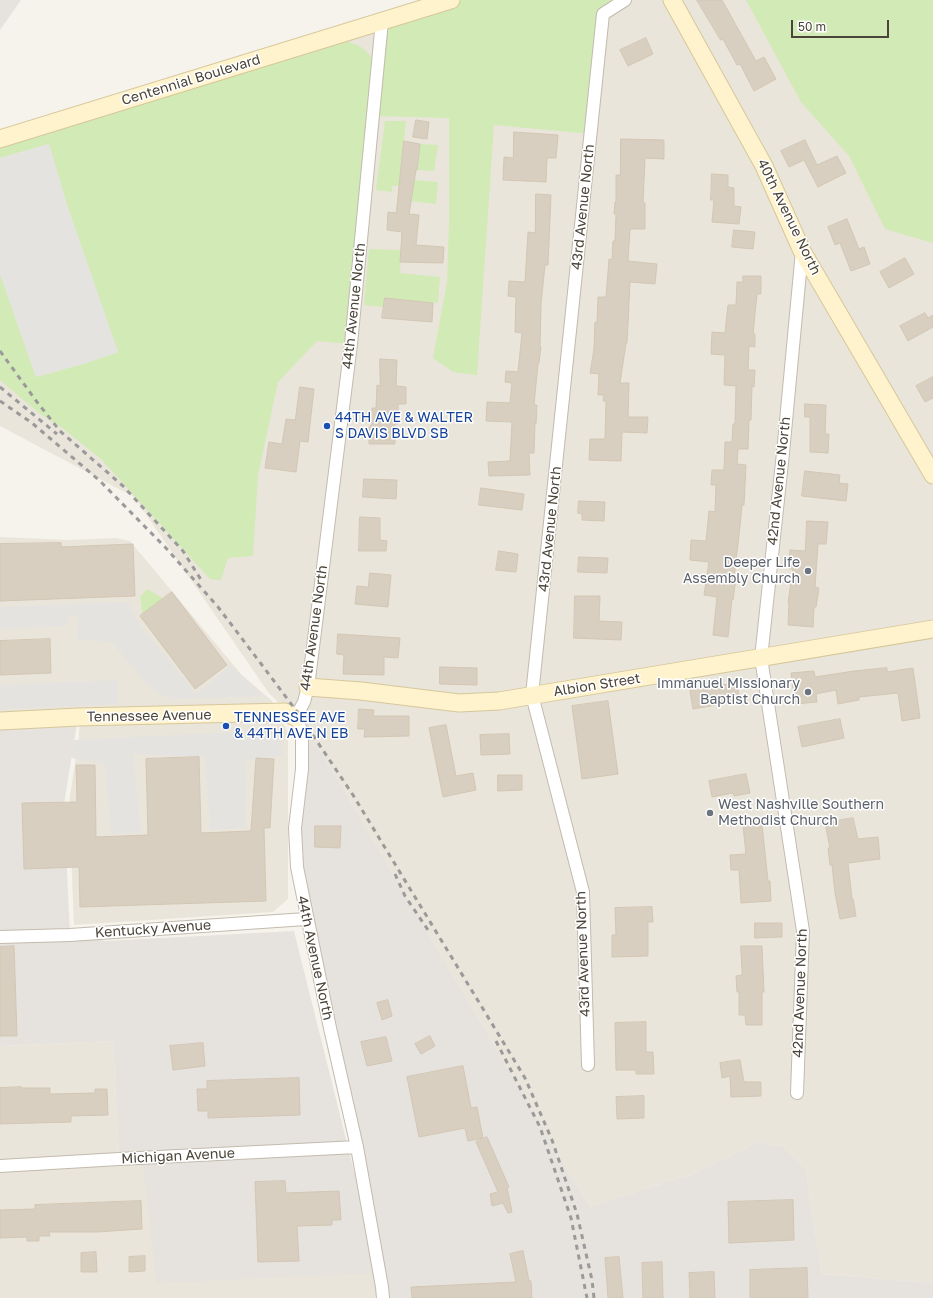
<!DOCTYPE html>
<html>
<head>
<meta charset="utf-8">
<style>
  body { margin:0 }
  #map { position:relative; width:933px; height:1298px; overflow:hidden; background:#f6f3ec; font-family:"Golos Text",sans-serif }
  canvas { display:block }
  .scale { position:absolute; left:791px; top:20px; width:98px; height:18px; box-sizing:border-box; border:2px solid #4b4439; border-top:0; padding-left:5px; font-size:12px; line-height:14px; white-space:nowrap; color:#4b4439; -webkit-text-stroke:3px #fff; paint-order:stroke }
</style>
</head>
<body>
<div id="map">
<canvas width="933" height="1298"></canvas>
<div class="scale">50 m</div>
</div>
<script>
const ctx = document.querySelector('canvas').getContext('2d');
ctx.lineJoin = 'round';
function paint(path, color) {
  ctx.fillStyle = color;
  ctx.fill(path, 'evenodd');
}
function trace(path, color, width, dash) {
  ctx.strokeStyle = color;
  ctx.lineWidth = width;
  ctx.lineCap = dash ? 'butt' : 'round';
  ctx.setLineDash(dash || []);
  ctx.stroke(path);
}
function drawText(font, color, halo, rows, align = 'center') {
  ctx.font = font + ' "Golos Text",sans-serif';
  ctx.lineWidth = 3;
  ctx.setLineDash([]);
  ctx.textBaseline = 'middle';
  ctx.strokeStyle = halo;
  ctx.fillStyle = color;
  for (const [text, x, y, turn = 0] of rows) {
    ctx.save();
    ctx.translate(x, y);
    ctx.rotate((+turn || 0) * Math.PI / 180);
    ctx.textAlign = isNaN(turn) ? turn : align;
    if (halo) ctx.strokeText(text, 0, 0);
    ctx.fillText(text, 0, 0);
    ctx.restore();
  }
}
paint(new Path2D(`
  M 452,0 L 933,0 L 933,1283 L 822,1274 L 805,1168 L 784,1147 L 759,1142 L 693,1174 L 590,1207 L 311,735 L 268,692 L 134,497 L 0,426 L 0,139 Z
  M 0,537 L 67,540 L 116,538 L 130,541 L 241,674 L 272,701 L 288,733 L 288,899 L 273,912 L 74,925 L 69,803 L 79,736 L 80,714 L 0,716 Z
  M 113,1041 L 119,1158 L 142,1157 L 380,1273 L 380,1298 L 0,1298 L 0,1046 Z`), '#eae5da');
paint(new Path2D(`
  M 0,0 L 21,0 L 0,30 Z
  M 298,713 L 590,1207 L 693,1174 L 759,1142 L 784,1147 L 805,1168 L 822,1274 L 933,1283 L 933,1298 L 381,1298 L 379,1273 L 157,1283 L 142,1158 L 119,1159 L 113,1041 L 0,1046 L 0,719 L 78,717 L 64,804 L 70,935 L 106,941 L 294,931 L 376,1259 L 297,867 Z`), '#e6e2dd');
paint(new Path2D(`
  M 451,0 L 625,0 L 603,14 L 591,134 L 494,125 L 477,375 L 453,372 L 433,358 L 447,282 L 449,224 L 449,118 L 373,116 L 351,344 L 317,341 L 278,382 L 258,475 L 253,556 L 228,558 L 221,580 L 210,579 L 101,459 L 61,427 L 39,413 L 0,380 L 0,274 L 36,377 L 83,364 L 118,352 L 67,205 L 49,144 L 0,158 L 0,139 L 341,40 C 362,45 364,48 378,65 L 382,21 Z
  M 746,0 L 933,0 L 933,243 L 885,229 L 849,156 L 801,102 Z
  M 385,121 L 406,121 L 399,186 L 392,186 L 392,192 L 376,190 Z
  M 420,144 L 438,145 L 434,171 L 417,170 Z
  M 414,180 L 438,182 L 436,204 L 411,201 Z
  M 369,249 L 401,250 L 400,273 L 440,277 L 438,303 L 385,298 L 383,307 L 364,305 Z
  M 147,589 L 164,599 L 143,616 L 140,597 Z`), '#d2eab5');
paint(new Path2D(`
  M 49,144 L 67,205 L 118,352 L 83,364 L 36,377 L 0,274 L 0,158 Z
  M 127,602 L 144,631 L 197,694 L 231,665 L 263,696 L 171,699 L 151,689 L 112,642 L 77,640 L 78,615 L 69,615 L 66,626 L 0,629 L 0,607 Z
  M 118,680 L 118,704 L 0,709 L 0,685 Z
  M 278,730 L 283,756 L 246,760 L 245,828 L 210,830 L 205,757 L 133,754 L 141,832 L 111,835 L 105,764 L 71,758 L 74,740 Z`), '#e5e3e0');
const building = new Path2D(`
  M 697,0 L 722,0 L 756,61 L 764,57 L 776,79 L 754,91 L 740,64 L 737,65 L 723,39 L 721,40 Z
  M 646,38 L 653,54 L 628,66 L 620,50 Z
  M 416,120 L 429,122 L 427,139 L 413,137 Z
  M 514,132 L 558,135 L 556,158 L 547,158 L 546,182 L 503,180 L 504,157 L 513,158 Z
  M 621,139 L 664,140 L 664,159 L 645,158 L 643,203 L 645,203 L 645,229 L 630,229 L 628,261 L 657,264 L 655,284 L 630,282 L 627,343 L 626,343 L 620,383 L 629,383 L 628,417 L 648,417 L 647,433 L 622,432 L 621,461 L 589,460 L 590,439 L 605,439 L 606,401 L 603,401 L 604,395 L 598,395 L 599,374 L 590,373 L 594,349 L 595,322 L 597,323 L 598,297 L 606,297 L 609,259 L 612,260 L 613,241 L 615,241 L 616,214 L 614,214 L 615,202 L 616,202 L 616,175 L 620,175 Z
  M 805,140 L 817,165 L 837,156 L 846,173 L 818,187 L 804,160 L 789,167 L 781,151 Z
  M 404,141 L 420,144 L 417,170 L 416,170 L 409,214 L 419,215 L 416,245 L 444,247 L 443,263 L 400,262 L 402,232 L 387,230 L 388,212 L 396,213 Z
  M 712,174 L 728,175 L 728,187 L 734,188 L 734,206 L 741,207 L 739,224 L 712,222 L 714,200 L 711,200 Z
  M 536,194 L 551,195 L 548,265 L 545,265 L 541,304 L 540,346 L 541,347 L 539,363 L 538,363 L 534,405 L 537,405 L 536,424 L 535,423 L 534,453 L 529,453 L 530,475 L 489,476 L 488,462 L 510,461 L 512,422 L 486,421 L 487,402 L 510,403 L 512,383 L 505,382 L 506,371 L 518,372 L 522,333 L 515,332 L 516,297 L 508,296 L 509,281 L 525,282 L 528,232 L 535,233 Z
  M 847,219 L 859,249 L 864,247 L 870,264 L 851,271 L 840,243 L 835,245 L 828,227 Z
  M 734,230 L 755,232 L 753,249 L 732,247 Z
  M 905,258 L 914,274 L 889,288 L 880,272 Z
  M 743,276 L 761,276 L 761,294 L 757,294 L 753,334 L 755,334 L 755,347 L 749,346 L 748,370 L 755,370 L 754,387 L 752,386 L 751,420 L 749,420 L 748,449 L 738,449 L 737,464 L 746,465 L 744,505 L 742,505 L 740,526 L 734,578 L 736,578 L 733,600 L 732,599 L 728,637 L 713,635 L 717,597 L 704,595 L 709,562 L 690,560 L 691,540 L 706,541 L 709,511 L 715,512 L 716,485 L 711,485 L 712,470 L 724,470 L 725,442 L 732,442 L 733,424 L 735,424 L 736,386 L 724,385 L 725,355 L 711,354 L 712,332 L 725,333 L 728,305 L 736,305 L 737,282 L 743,282 Z
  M 385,298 L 433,303 L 432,322 L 382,318 Z
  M 925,313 L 928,318 L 933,315 L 933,327 L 908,341 L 900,326 Z
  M 380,359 L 397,360 L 396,386 L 406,387 L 406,404 L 398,404 L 398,424 L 395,424 L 395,444 L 369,444 L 369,427 L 371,427 L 372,408 L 376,408 L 377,385 L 380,386 Z
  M 933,377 L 933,398 L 925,402 L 916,386 Z
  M 300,387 L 314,389 L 308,442 L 300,441 L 296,472 L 265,468 L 269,442 L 282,444 L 286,419 L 295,420 Z
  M 805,404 L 826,405 L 825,434 L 829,434 L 828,453 L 810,452 L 810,417 L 805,417 Z
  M 805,471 L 840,475 L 839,483 L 848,484 L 846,501 L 802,496 Z
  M 364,479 L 397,480 L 396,499 L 363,497 Z
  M 481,488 L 524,494 L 522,510 L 479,505 Z
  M 579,501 L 605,502 L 604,521 L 582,520 L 582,514 L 578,513 Z
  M 360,517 L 380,518 L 380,540 L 387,541 L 386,551 L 359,551 Z
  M 807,521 L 828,522 L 826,544 L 818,544 L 815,587 L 819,588 L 816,607 L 814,607 L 813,627 L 788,625 L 789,603 L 788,603 L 793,569 L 789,569 L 790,550 L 805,551 Z
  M 61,543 L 61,547 L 133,544 L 135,596 L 0,601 L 0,544 Z
  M 499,551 L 518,554 L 516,572 L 496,570 Z
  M 579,557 L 608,558 L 607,573 L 578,572 Z
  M 370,573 L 391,575 L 388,607 L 355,604 L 357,586 L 368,587 Z
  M 172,592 L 227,665 L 195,689 L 140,616 Z
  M 575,596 L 600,596 L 599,621 L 622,622 L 621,640 L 574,638 Z
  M 338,634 L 400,638 L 398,658 L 384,657 L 384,675 L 343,674 L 344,655 L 337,654 Z
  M 50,639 L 51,673 L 0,675 L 0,641 Z
  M 440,667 L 477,668 L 477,685 L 440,684 Z
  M 887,668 L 887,672 L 913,668 L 920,718 L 902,721 L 898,693 L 859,697 L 859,700 L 838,704 L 836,690 L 816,694 L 817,702 L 795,704 L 791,673 L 814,671 L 815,677 L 854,671 Z
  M 737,683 L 740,701 L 693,709 L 690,691 Z
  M 608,701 L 618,774 L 582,779 L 572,706 Z
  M 359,709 L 374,710 L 373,716 L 409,716 L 409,736 L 364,737 L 365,729 L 358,729 Z
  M 840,719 L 844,738 L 802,747 L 798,727 Z
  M 446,725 L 456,776 L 473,773 L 476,790 L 443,797 L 429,728 Z
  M 509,734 L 510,754 L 481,755 L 480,735 Z
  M 199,757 L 201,833 L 251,831 L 256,758 L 274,759 L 270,828 L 264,828 L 266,901 L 80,907 L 79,867 L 24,869 L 22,803 L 77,802 L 76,765 L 95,765 L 96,837 L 148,835 L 146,759 Z
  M 746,774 L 750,793 L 734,796 L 733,793 L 712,797 L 709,781 Z
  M 498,775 L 522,775 L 522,790 L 498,791 Z
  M 853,818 L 858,839 L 878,837 L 880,859 L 848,863 L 852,899 L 853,899 L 856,916 L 840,919 L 835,893 L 832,865 L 830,865 L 828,848 L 830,848 L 825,823 Z
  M 762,825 L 768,881 L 770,881 L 771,901 L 741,903 L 739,870 L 731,870 L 730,855 L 746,854 L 743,826 Z
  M 315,826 L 341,826 L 340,848 L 315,847 Z
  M 652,907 L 653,922 L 648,922 L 648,956 L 612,957 L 612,935 L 616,935 L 615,908 Z
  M 755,923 L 782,923 L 782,937 L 755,938 Z
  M 14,946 L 17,1036 L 0,1036 L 0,947 Z
  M 741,946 L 762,946 L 764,992 L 762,992 L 762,1025 L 746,1025 L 745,1015 L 739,1015 L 739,992 L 737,992 L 736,976 L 742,975 Z
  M 388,1000 L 392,1016 L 382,1020 L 377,1003 Z
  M 646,1022 L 646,1052 L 653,1052 L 654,1074 L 636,1074 L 636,1070 L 616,1070 L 615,1023 Z
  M 430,1036 L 435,1046 L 421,1054 L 415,1044 Z
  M 386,1037 L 392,1061 L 367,1066 L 361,1042 Z
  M 203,1043 L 205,1066 L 173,1070 L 170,1046 Z
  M 740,1060 L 744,1082 L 761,1082 L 761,1096 L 731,1097 L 730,1076 L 722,1078 L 720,1063 Z
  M 463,1066 L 471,1108 L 477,1107 L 483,1138 L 468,1141 L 465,1128 L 419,1137 L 407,1077 Z
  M 299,1078 L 300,1115 L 208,1118 L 208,1111 L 198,1111 L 197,1089 L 207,1089 L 207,1081 Z
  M 21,1087 L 21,1088 L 50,1088 L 50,1094 L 95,1093 L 95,1089 L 107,1089 L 108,1115 L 71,1116 L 71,1122 L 0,1124 L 0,1088 Z
  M 644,1096 L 644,1118 L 617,1119 L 616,1097 Z
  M 487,1137 L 509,1187 L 507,1188 L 512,1212 L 508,1213 L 503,1203 L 492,1206 L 490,1194 L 498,1192 L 476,1142 Z
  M 285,1181 L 286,1193 L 339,1191 L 341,1220 L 332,1220 L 332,1225 L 297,1226 L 299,1261 L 258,1262 L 255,1182 Z
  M 793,1200 L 794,1240 L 729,1243 L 728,1202 Z
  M 141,1201 L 142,1229 L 97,1232 L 49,1232 L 50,1236 L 39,1236 L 39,1241 L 27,1241 L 27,1237 L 0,1238 L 0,1210 L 35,1209 L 35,1205 Z
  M 523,1251 L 529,1281 L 531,1281 L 532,1298 L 412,1298 L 411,1287 L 516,1282 L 510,1254 Z
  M 96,1252 L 97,1272 L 81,1272 L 81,1253 Z
  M 145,1256 L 145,1271 L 129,1272 L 129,1257 Z
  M 619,1257 L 623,1298 L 608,1298 L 605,1258 Z
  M 662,1262 L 663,1298 L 643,1298 L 642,1263 Z
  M 807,1268 L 808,1298 L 750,1298 L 750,1270 Z
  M 714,1272 L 715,1298 L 690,1298 L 689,1273 Z`);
paint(building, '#d8cfc1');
trace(building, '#d3c7b4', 1);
const street = new Path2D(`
  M 382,21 L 351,344 L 308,687 L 304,702 L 298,713 L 297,718 L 302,734 L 302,769 L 295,828 L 297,867 L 330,1028 L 357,1147 L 382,1287 L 383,1298
  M 0,937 L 70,935 L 306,919
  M 588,1065 L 583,892 L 532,695 L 603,14 L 625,0
  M 797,1093 L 803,931 L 761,658 L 783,453 L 802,251
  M 0,1166 L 119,1159 L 357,1147`);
const secondary = new Path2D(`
  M 672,0 L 764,166 L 802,251 L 933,475
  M 0,139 L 451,0
  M 308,687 L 361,691 L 459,703 L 499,701 L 933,629
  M 0,721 L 78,717 L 285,712 L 297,718`);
trace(street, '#c2bbae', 14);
trace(secondary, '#d6c79b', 19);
trace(street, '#fff', 12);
trace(secondary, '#fff3cd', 17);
trace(new Path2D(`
  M 0,351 L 37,402 L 60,431 L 123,486 L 183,551 L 203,583
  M 0,387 L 57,434
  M 0,401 L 32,423 L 100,481 L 165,547 L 218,607 L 262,665 L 298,713 L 353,795 L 525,1078 L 552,1140 L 577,1214 L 592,1280 L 594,1298
  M 395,874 L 405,896 L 428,930
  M 496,1041 L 540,1127 L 571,1218 L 587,1298`), '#9a9a9a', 3, [5, 5]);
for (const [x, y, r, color] of [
  [327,426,4,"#1a4fb4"],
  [808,571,4,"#6b7280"],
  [808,692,4,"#6b7280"],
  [226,726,4,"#1a4fb4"],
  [710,813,4,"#6b7280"]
]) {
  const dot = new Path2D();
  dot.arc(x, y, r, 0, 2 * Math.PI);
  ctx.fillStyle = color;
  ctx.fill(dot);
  trace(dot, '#fff', 1.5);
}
drawText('14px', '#4b4439', '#fff', [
  ["Centennial Boulevard",191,80,-17],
  ["43rd Avenue North",583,207,-84],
  ["40th Avenue North",789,217,64],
  ["44th Avenue North",354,306,-84],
  ["42nd Avenue North",779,481,-84],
  ["43rd Avenue North",550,529,-84],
  ["44th Avenue North",314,628,-82],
  ["Albion Street",597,685,-9],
  ["Tennessee Avenue",149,716,-1],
  ["Kentucky Avenue",153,929,-4],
  ["43rd Avenue North",583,954,-92],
  ["44th Avenue North",315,958,78],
  ["42nd Avenue North",800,993,-88],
  ["Michigan Avenue",178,1156,-3]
]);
drawText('14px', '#164399', '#fff', [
  ["44TH AVE & WALTER",335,418],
  ["S DAVIS BLVD SB",335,434],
  ["TENNESSEE AVE",234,718],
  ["& 44TH AVE N EB",234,734]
], 'left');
drawText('14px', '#5b616d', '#fff', [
  ["Deeper Life",800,563],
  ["Assembly Church",800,579],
  ["Immanuel Missionary",800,684],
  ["Baptist Church",800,700],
  ["West Nashville Southern",718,805,"left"],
  ["Methodist Church",718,821,"left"]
], 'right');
</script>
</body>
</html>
